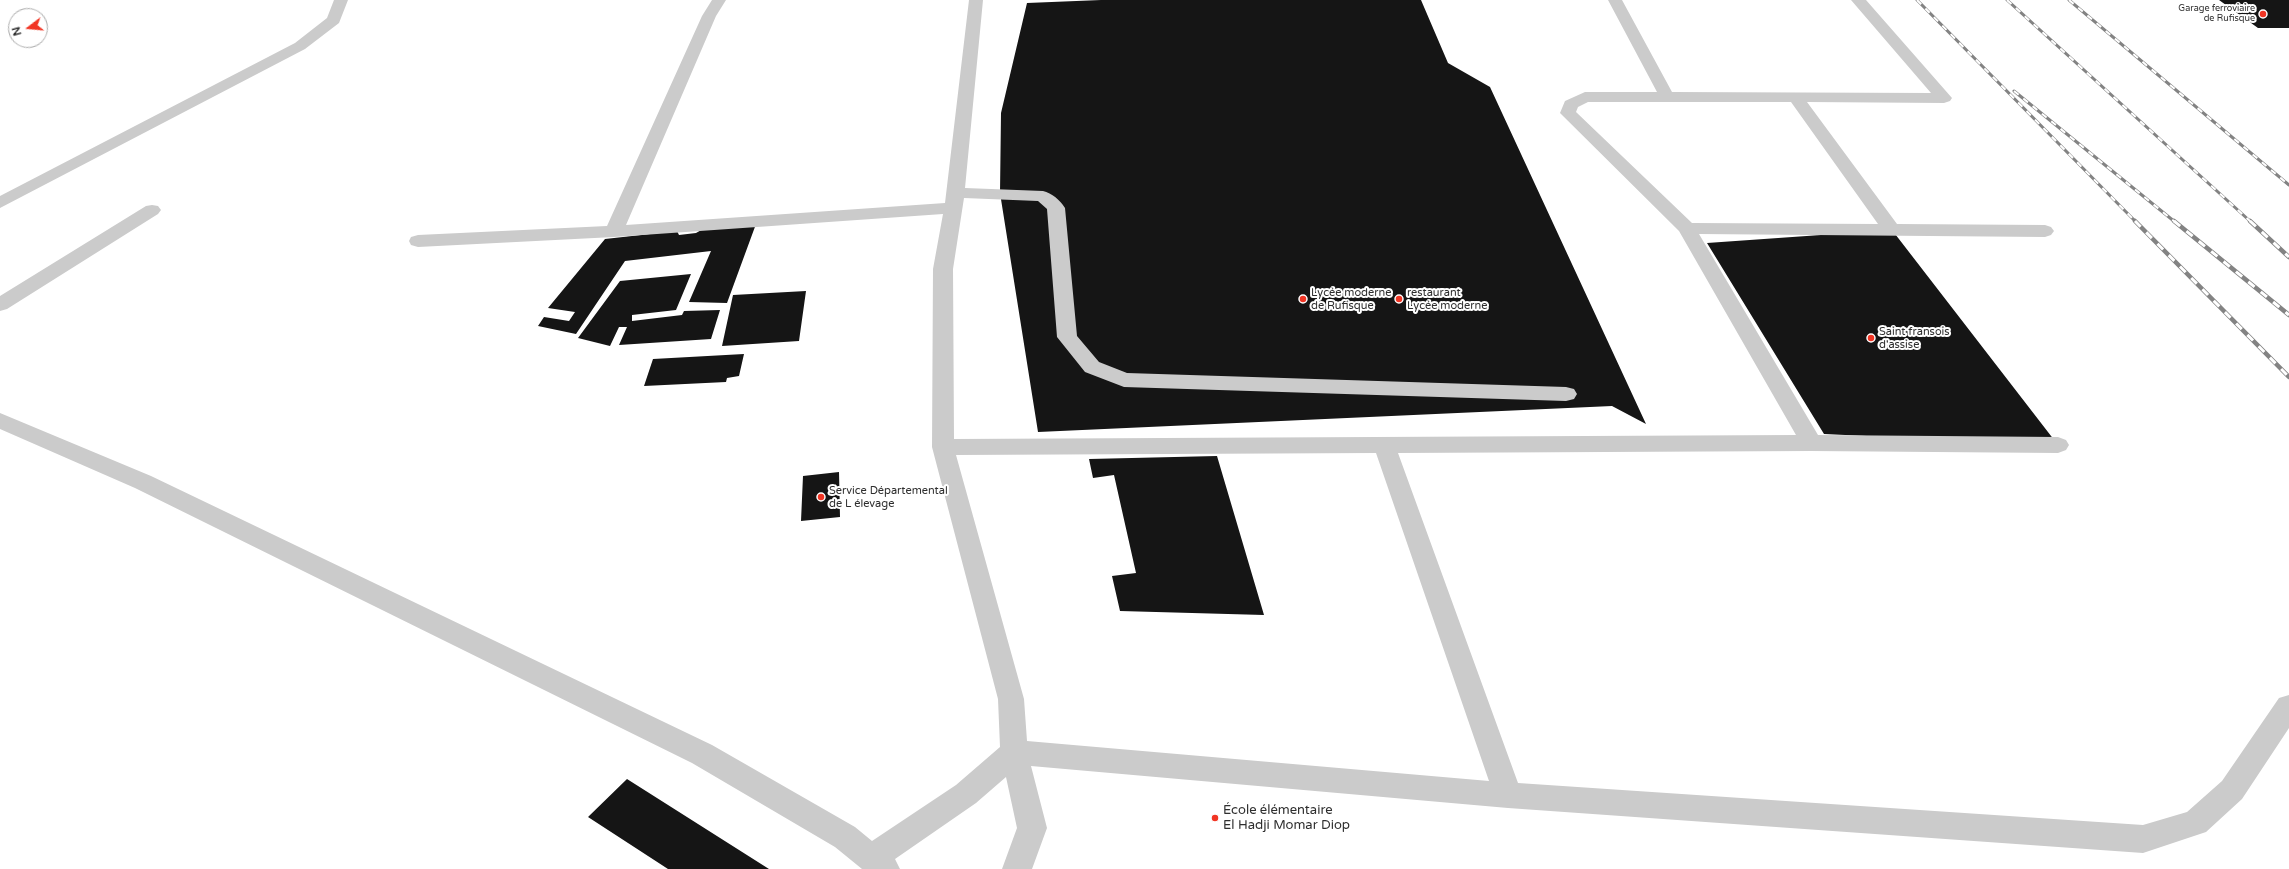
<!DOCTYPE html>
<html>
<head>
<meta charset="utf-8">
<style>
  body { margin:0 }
  #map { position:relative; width:2289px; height:869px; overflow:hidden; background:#fff; font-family:"Varela Round",sans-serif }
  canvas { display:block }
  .north { position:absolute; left:8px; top:8px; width:40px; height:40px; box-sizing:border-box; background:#fff; border:1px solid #ababab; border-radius:50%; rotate:254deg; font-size:11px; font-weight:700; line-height:16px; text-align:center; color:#2e2e2e }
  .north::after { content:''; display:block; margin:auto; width:14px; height:18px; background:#f13524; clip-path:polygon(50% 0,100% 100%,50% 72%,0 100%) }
</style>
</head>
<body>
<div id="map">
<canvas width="2289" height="869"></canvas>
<div class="north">N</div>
</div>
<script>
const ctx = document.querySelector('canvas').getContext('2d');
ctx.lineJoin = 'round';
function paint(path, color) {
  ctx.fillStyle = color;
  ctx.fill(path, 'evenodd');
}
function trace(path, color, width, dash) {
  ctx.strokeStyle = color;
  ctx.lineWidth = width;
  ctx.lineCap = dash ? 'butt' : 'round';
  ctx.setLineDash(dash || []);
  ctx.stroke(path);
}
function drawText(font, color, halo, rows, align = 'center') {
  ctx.font = font + ' "Varela Round",sans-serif';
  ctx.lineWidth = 4;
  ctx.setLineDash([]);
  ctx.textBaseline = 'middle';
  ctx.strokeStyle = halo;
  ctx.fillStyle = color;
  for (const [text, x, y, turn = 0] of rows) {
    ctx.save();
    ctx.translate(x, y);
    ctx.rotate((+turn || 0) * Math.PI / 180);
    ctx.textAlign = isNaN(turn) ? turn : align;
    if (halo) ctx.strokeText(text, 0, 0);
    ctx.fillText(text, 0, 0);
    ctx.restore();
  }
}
paint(new Path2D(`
  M 1101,0 L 1421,0 L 1448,63 L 1490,87 L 1646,424 L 1612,406 L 1038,432 L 1000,193 L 1001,113 L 1027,3 Z
  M 2219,0 L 2289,0 L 2289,28 L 2258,28 Z
  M 756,224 L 727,303 L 689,302 L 711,251 L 625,261 L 576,334 L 538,326 L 544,317 L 569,321 L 575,312 L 548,308 L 605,239 L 677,231 L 679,235 L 696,233 L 703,229 Z
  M 1892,230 L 2058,445 L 1824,434 L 1707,243 Z
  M 691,274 L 676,310 L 632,315 L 632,321 L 682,315 L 684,311 L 720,310 L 711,339 L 619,345 L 627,327 L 619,327 L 610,346 L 578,338 L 620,281 Z
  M 806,291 L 799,341 L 722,346 L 733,295 Z
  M 744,354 L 739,376 L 727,378 L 726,382 L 644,386 L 653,359 Z
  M 1217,456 L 1264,615 L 1120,611 L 1112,576 L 1136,573 L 1114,475 L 1093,478 L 1089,459 Z
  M 839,472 L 840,517 L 801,521 L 803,476 Z
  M 627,779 L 769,869 L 668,869 L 588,817 Z`), '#151515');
paint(new Path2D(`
  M 334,0 L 348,0 L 339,23 L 305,49 L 0,208 L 0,196 L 295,43 L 327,18 Z
  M 712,0 L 726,0 L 716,16 L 626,225 L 945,203 L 969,0 L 983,0 L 965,188 L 1043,191 C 1052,193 1060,200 1065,208 L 1077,336 L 1099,362 L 1127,373 L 1566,387 L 1574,389 L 1577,394 L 1574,399 L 1566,401 L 1124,387 L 1085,372 L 1057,337 L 1047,209 L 1038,201 L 964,198 L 953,269 L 954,439 L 1796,435 L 1679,231 L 1560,113 L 1565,101 L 1585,92 L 1657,92 L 1608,0 L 1622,0 L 1672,92 L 1931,93 L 1851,0 L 1866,0 L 1952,98 L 1950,101 L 1944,103 L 1807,102 L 1897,224 L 2045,225 L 2051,227 L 2054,231 L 2051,235 L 2045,237 L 1699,234 L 1818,435 L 2058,437 L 2066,440 L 2069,445 L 2066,450 L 2058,453 L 1811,451 L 1398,453 L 1518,783 L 2143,825 L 2187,812 L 2222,781 L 2279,698 L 2289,695 L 2289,728 L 2242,799 L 2206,832 L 2143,853 L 1508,808 L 1031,766 L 1047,828 L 1032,869 L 1002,869 L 1017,828 L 1006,777 L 976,803 L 895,859 L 900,869 L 862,869 L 835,847 L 692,763 L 135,488 L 0,429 L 0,413 L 151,476 L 712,745 L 855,827 L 872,841 L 956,785 L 1000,747 L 998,699 L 932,447 L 933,269 L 943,214 L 614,237 L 418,247 L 411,245 L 409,241 L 411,237 L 418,235 L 607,226 L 702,16 ZM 1588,102 L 1791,102 L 1878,224 L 1692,223 L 1576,112 L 1578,107 ZM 1376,453 L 1489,781 L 1027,741 L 1024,699 L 956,455 Z
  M 152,205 L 158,206 L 161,210 L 158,214 L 7,309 L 0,311 L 0,296 L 146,206 Z`), '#cbcbcb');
const railFar1 = new Path2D(`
  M 1917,0 L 2136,222
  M 2007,0 L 2251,222
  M 2069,0 L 2289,185
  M 2014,91 L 2175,222`);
const rail = new Path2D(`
  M 2135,221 L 2289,377
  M 2174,221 L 2289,315
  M 2250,221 L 2289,257`);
trace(railFar1, '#838383', 3);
trace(rail, '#838383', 4.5);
trace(railFar1, '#fff', 2, [6]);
trace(rail, '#fff', 3, [8]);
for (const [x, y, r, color] of [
  [2263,14,4,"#f13524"],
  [1303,299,4,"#f13524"],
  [1399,299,4,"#f13524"],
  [1871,338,4,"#f13524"],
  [821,497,4,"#f13524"],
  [1215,818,4,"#f13524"]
]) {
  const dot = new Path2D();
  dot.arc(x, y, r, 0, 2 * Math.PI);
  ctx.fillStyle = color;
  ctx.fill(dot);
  trace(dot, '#fff', 1.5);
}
drawText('9px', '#2e2e2e', '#fff', [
  ["Garage ferroviaire",2255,9],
  ["de Rufisque",2255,19]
], 'right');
drawText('11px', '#2e2e2e', '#fff', [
  ["Lycée moderne",1311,293],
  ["de Rufisque",1311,306],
  ["restaurant",1407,293],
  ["Lycée moderne",1407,306],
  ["Saint fransois",1879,332],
  ["d'assise",1879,345],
  ["Service Départemental",829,491],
  ["de L élevage",829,504]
], 'left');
drawText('13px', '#2e2e2e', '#fff', [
  ["École élémentaire",1223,811],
  ["El Hadji Momar Diop",1223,826]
], 'left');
</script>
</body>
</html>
